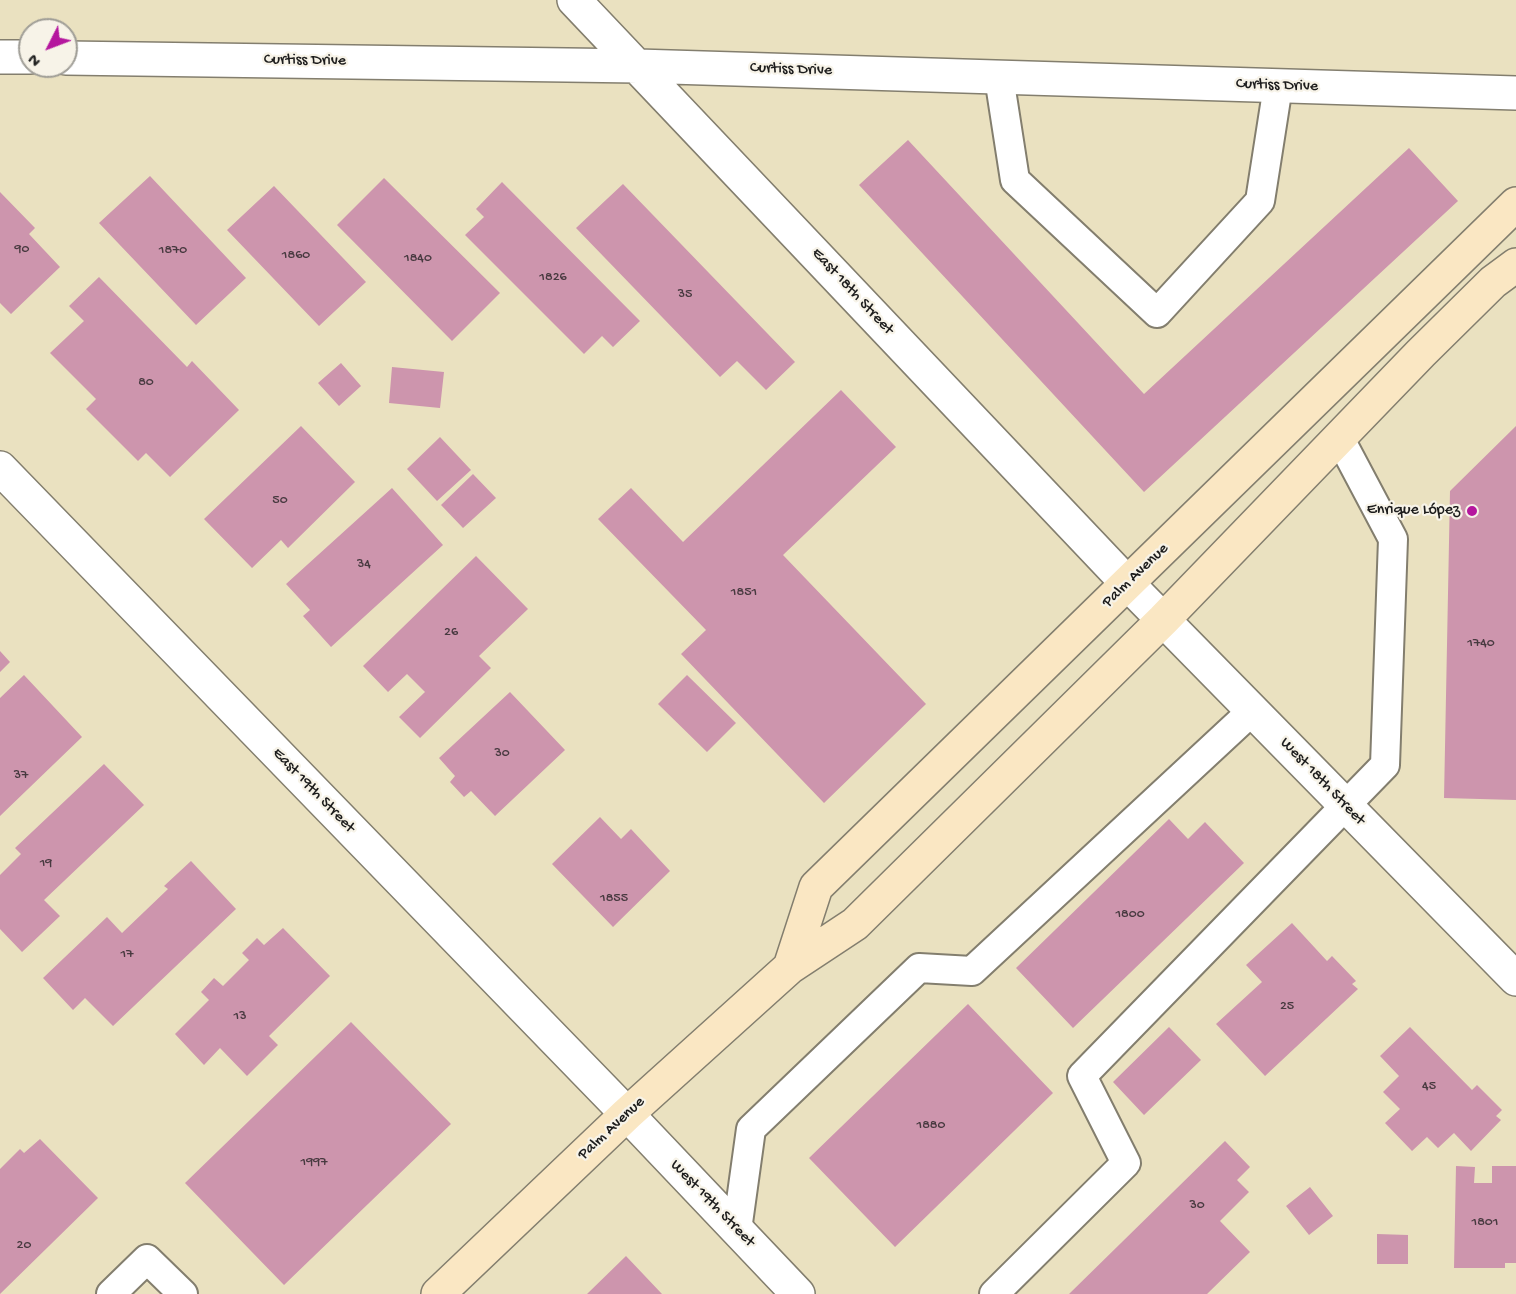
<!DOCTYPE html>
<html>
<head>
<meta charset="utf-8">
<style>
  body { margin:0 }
  #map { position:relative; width:1516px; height:1294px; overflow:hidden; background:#eae1c0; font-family:"Gochi Hand",sans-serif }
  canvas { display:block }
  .north { position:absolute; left:18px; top:18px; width:60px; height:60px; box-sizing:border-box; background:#f7f3e8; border:2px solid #9f9d96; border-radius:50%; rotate:228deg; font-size:16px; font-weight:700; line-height:24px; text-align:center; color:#1c1c1c }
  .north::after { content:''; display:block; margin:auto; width:21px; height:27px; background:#b5179e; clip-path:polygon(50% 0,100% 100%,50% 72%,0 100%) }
</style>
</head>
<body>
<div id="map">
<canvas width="1516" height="1294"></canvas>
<div class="north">N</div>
</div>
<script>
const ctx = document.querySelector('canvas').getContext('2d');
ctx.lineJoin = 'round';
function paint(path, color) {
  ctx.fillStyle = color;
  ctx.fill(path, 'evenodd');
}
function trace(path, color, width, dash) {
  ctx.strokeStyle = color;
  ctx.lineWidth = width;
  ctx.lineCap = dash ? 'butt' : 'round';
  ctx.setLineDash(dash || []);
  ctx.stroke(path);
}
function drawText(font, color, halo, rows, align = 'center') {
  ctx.font = font + ' "Gochi Hand",sans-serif';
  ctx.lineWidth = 4.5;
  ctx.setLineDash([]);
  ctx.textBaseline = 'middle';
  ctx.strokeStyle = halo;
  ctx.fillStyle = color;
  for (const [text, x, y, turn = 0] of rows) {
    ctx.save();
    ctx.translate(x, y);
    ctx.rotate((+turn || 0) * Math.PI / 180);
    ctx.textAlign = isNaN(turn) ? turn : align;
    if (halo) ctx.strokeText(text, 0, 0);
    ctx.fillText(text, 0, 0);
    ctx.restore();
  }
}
paint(new Path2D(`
  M 908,140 L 1144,394 L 1409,148 L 1458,201 L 1144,492 L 859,185 Z
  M 150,176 L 246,278 L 196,325 L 99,223 Z
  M 384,178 L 500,293 L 452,341 L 337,225 Z
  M 502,182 L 640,321 L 613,347 L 602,336 L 584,354 L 465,235 L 484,217 L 476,209 Z
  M 623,184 L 795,362 L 766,390 L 737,361 L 720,377 L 576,228 Z
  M 274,186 L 366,282 L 319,326 L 227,230 Z
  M 0,192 L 35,228 L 29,234 L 60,267 L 11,314 L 0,303 Z
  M 99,277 L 187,367 L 192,361 L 239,410 L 170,477 L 146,453 L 138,461 L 86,409 L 96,399 L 50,353 L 84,321 L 69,306 Z
  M 341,363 L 361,386 L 339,406 L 318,383 Z
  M 392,367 L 444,372 L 440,408 L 389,403 Z
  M 841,390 L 896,447 L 783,555 L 926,704 L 824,803 L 681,654 L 706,630 L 598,519 L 631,488 L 683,542 Z
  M 301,426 L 355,482 L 288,548 L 281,540 L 252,568 L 204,519 Z
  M 1516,426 L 1516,800 L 1444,798 L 1450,491 Z
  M 440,437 L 471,470 L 437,501 L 407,469 Z
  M 473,474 L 496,498 L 463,528 L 441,505 Z
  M 392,488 L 443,545 L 331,647 L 303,616 L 310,610 L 286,584 Z
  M 476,556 L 528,609 L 479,656 L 491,668 L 420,738 L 399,717 L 425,692 L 407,674 L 388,692 L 363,666 Z
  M 0,651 L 10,662 L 0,672 Z
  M 24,675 L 82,737 L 0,816 L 0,698 Z
  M 687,675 L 736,723 L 707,752 L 658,704 Z
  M 510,692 L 565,750 L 495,816 L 471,791 L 464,797 L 450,782 L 455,776 L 439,758 Z
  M 104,764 L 144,805 L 44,900 L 60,916 L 22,952 L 0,929 L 0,875 L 21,854 L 15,848 Z
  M 600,817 L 621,839 L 631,829 L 670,871 L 613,927 L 552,864 Z
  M 1169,819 L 1188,839 L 1205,822 L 1244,863 L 1073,1028 L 1016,968 Z
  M 191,861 L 236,909 L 113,1026 L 85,998 L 73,1010 L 43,978 L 107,917 L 122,933 L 168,889 L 164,886 Z
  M 1292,923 L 1327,961 L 1332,956 L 1356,981 L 1352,984 L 1358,989 L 1265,1076 L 1216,1024 L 1262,982 L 1246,965 Z
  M 283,928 L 330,976 L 269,1036 L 278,1045 L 247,1076 L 220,1048 L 204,1065 L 175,1034 L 209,1000 L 201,992 L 214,978 L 223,986 L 249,960 L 242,953 L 257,938 L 264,945 Z
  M 968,1004 L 1053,1093 L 895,1247 L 809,1158 Z
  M 351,1022 L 451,1124 L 284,1285 L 185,1183 Z
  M 1169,1027 L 1201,1060 L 1144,1115 L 1113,1082 Z
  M 1410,1027 L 1472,1090 L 1477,1085 L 1502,1110 L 1496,1116 L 1501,1120 L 1471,1151 L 1454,1133 L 1438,1148 L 1427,1137 L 1412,1151 L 1385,1123 L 1400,1109 L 1383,1092 L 1399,1076 L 1380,1056 Z
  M 40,1139 L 98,1198 L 0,1294 L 0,1169 L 20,1149 L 24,1153 Z
  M 1225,1141 L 1250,1167 L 1237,1180 L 1249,1192 L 1220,1221 L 1250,1252 L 1207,1294 L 1069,1294 Z
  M 1456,1166 L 1475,1167 L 1474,1183 L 1492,1183 L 1492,1166 L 1516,1166 L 1516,1263 L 1505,1263 L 1505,1268 L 1454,1268 Z
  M 1310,1187 L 1333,1216 L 1309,1235 L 1286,1206 Z
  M 1377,1234 L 1408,1235 L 1408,1264 L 1377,1264 Z
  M 626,1256 L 662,1294 L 587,1294 Z`), '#cd95ad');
const service = new Path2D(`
  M 999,77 L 1015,180 L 1157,313 L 1260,201 L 1278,86
  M 737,1230 L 751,1129 L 919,968 L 972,971 L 1252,711
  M 111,1294 L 147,1259 L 183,1294
  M 994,1294 L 1126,1163 L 1082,1076 L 1385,765 L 1393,539 L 1340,439`);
const minor = new Path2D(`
  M 574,0 L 1128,584 L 1516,979
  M 0,57 L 30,57
  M 66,58 L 638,66 L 1516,93
  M 0,468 L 627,1114 L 798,1294`);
const secondary = new Path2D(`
  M 790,967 L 816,887 L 1516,204
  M 438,1294 L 627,1114 L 790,967 L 855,924 L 1163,620 L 1421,353 L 1493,282 L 1516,265`);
trace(service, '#837e6e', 32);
trace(minor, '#837e6e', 36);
trace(secondary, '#837e6e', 36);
trace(service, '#fff', 28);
trace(minor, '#fff', 33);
trace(secondary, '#fae7c3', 33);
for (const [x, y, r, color] of [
  [1472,511,6,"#b5179e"]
]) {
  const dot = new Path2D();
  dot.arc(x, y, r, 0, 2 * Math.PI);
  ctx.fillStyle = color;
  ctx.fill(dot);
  trace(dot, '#f7f3e8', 2);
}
drawText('14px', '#483a40', null, [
  ["90",22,250],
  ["1870",173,251],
  ["1860",296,256],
  ["1840",418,259],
  ["1826",553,278],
  ["35",685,295],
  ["80",146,383],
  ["50",280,501],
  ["34",364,565],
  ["1851",744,593],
  ["26",451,633],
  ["1740",1481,644],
  ["30",502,754],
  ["37",21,776],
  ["19",46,864],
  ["1855",614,899],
  ["1800",1130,915],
  ["17",127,955],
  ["25",1287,1007],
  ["13",240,1017],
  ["45",1429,1087],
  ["1880",931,1126],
  ["1997",314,1163],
  ["30",1197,1206],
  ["1801",1485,1223],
  ["20",24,1246]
]);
drawText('16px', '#1c1c1c', '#f7f3e8', [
  ["Curtiss Drive",305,61,1],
  ["Curtiss Drive",791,70,2],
  ["Curtiss Drive",1277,86,2],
  ["East 18th Street",852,292,47],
  ["Palm Avenue",1136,576,-44],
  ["West 18th Street",1322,782,46],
  ["East 19th Street",313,791,46],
  ["Palm Avenue",612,1129,-43],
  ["West 19th Street",712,1204,46]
]);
drawText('16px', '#1c1c1c', '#f7f3e8', [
  ["Enrique López",1460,511]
], 'right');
</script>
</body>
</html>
